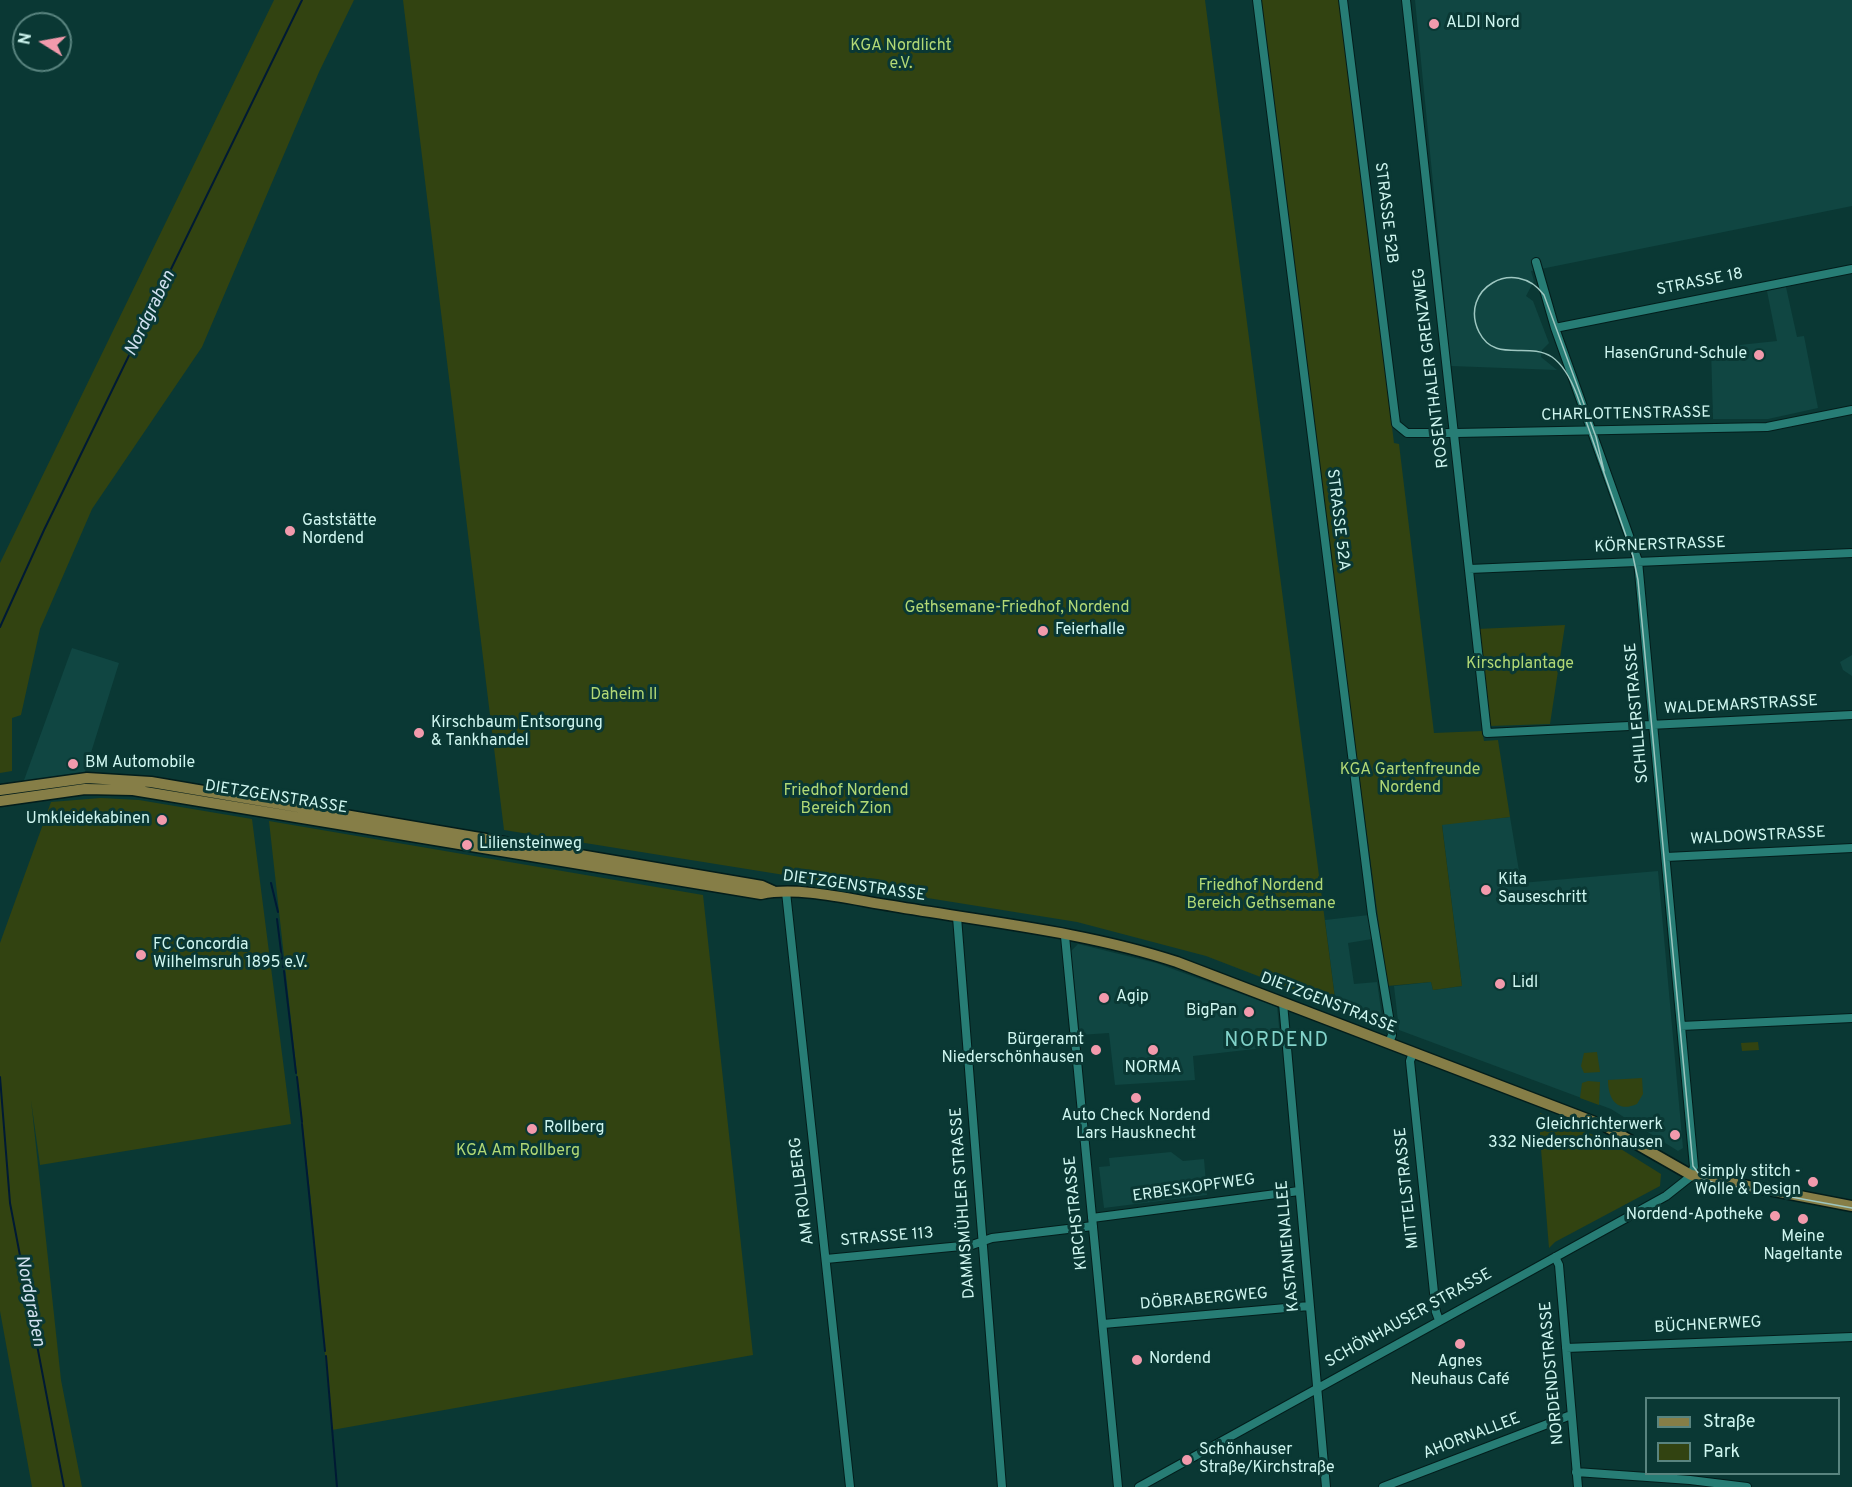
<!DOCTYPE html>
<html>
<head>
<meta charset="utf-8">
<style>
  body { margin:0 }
  #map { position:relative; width:1852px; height:1487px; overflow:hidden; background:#0a3834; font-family:Overpass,sans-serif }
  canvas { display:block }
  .legend { position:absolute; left:1645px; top:1397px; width:195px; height:78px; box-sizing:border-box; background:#0a3834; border:2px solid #59847f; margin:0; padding:8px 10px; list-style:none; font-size:18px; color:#cff6f0 }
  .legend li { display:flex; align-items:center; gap:12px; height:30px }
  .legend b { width:30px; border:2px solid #59847f }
  .north { position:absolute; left:12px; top:12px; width:60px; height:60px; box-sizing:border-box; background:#0a3834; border:2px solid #59847f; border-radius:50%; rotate:281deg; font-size:16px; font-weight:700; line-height:24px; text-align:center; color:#cff6f0 }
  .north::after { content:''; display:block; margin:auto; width:21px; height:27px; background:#f29aac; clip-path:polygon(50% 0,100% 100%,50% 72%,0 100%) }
</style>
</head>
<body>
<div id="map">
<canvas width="1852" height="1487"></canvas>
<ul class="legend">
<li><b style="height:8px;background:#867e47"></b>Straße</li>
<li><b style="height:16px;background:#324311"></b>Park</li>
</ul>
<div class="north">N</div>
</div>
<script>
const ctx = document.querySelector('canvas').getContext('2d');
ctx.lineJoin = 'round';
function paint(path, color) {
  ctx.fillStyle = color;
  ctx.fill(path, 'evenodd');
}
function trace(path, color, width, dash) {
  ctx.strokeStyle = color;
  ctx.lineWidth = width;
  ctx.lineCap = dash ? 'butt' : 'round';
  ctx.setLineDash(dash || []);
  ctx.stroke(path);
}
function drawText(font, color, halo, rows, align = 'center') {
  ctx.font = font + ' Overpass,sans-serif';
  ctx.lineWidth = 6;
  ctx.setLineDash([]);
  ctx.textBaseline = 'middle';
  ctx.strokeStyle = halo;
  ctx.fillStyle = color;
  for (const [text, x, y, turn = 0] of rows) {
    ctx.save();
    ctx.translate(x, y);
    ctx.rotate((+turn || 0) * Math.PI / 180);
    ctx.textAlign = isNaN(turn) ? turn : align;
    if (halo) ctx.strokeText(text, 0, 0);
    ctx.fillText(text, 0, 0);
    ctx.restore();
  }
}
paint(new Path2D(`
  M 1415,0 L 1852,0 L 1852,206 L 1531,271 L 1534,281 L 1526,296 L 1533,301 L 1549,343 L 1542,350 L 1541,357 L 1557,370 L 1451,366 Z
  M 1786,287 L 1797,337 L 1804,336 L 1818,408 L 1768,419 L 1713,419 L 1711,348 L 1777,341 L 1767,291 Z
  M 72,648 L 119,663 L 84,775 L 23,783 Z
  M 1852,655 L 1852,676 L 1843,670 L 1840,662 Z
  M 1510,817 L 1521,883 L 1658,871 L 1683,1148 L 1678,1151 L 1611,1109 L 1399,1030 L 1394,986 L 1431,982 L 1433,990 L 1462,986 L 1442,824 Z
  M 1369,915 L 1372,939 L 1348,943 L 1354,984 L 1377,982 L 1383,1024 L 1336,1006 L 1325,920 Z
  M 1078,944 L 1156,963 L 1277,1007 L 1281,1046 L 1193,1056 L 1195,1080 L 1115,1085 L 1109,1033 L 1080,1035 L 1071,951 Z
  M 1171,1152 L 1183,1161 L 1204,1159 L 1207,1195 L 1104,1208 L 1099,1167 L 1110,1166 L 1109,1158 Z`), '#104642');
paint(new Path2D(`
  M 274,0 L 354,0 L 319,72 L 202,347 L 92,509 L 40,629 L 21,715 L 12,718 L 12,771 L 0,773 L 0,563 Z
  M 403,0 L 1205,0 L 1336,1006 L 1206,956 L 1077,922 L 504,830 Z
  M 1257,0 L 1339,0 L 1394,443 L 1399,444 L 1434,733 L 1482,731 L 1484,741 L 1498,740 L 1510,817 L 1442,825 L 1462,986 L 1433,990 L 1431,982 L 1387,986 Z
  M 1565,625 L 1550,724 L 1490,726 L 1477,629 Z
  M 101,798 L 139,800 L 252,819 L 291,1124 L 40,1165 L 31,1100 L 61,1380 L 82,1487 L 32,1487 L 0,1311 L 0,943 L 51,802 Z
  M 269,821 L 703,895 L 753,1355 L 332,1430 L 310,1192 Z
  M 1758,1042 L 1759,1050 L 1742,1051 L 1741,1043 Z
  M 1597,1052 L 1600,1072 L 1584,1073 L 1581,1066 L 1584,1053 Z
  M 1642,1078 L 1643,1094 L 1637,1104 C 1617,1113 1608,1099 1608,1080 Z
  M 1588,1081 L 1600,1082 L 1599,1105 L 1580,1098 L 1582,1083 Z
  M 1540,1113 L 1608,1141 L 1661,1174 L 1660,1186 L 1555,1242 L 1549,1248 L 1540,1137 Z`), '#324311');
trace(new Path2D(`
  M 0,627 L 44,530 L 302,0
  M 271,883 L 278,912
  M 277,919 L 283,967
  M 284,971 L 296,1073
  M 0,1077 L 10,1203 L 64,1487
  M 297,1077 L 302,1122
  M 302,1124 L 325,1351
  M 326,1356 L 337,1487`), '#001a34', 2);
const minor = new Path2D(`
  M 1257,0 L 1372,914 L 1392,1035 L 1389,1043
  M 1343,0 L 1396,424 L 1407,433 L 1456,433 L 1767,427 L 1852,410
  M 1406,0 L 1487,733 L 1852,715
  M 1555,328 L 1852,269
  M 1469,569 L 1852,553
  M 1666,857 L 1852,848
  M 786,892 L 850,1487
  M 957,917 L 1002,1487
  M 1065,936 L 1118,1487
  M 1283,1003 L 1326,1487
  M 1681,1026 L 1852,1018
  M 1413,1053 L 1410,1061 L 1436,1312 L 1439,1320
  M 1092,1218 L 1299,1191
  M 1555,1257 L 1559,1265 L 1578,1487
  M 826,1259 L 972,1245 L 992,1238 L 1093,1226
  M 1103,1324 L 1309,1306
  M 1566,1348 L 1852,1337
  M 1576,1472 L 1690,1480 L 1747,1487
  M 1139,1487 L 1666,1196 L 1690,1177 L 1694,1167 L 1638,561 L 1555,328 L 1536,262
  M 1383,1487 L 1571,1415`);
const major = new Path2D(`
  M 0,790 L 87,778 L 151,782 L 762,886 L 773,891
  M 0,801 L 85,789 L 133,790 L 761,894 C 800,886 853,900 893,906 C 987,922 1086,932 1177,962 L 1605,1126 L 1691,1175 L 1852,1206`);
trace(minor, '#031d1b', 10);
trace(major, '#031d1b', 13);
trace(minor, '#277d75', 8);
trace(major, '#867e47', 10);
trace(new Path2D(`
  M 1604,471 L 1596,437 L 1544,295 C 1515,256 1458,289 1479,332 C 1495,364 1528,341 1552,357 C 1565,366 1572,382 1577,395 L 1633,556 L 1638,580 L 1693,1166 L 1702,1178 L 1714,1183 L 1852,1208`), '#9ec7c1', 1.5);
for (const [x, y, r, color] of [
  [1434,24,6,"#f29aac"],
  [1759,355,6,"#f29aac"],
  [290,531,6,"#f29aac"],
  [1043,631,6,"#f29aac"],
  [419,733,6,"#f29aac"],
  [73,764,6,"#f29aac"],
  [162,820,6,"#f29aac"],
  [467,845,6,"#f29aac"],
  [1486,890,6,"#f29aac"],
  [141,955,6,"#f29aac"],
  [1500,984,6,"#f29aac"],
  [1104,998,6,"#f29aac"],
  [1249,1012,6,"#f29aac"],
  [1096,1050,6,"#f29aac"],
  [1153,1050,6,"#f29aac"],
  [1136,1098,6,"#f29aac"],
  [532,1129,6,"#f29aac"],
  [1675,1135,6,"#f29aac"],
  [1813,1182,6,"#f29aac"],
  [1775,1216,6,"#f29aac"],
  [1803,1219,6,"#f29aac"],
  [1460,1344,6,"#f29aac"],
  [1137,1360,6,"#f29aac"],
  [1187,1460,6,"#f29aac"]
]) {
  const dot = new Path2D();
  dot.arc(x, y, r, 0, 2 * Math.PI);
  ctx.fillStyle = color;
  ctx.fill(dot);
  trace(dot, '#0a3834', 2);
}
drawText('16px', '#cff6f0', '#0a3834', [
  ["ALDI Nord",1446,24],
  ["HasenGrund-Schule",1747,355,"right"],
  ["Gaststätte",302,522],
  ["Nordend",302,540],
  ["Feierhalle",1055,631],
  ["Kirschbaum Entsorgung",431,724],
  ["& Tankhandel",431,742],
  ["BM Automobile",85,764],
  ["Umkleidekabinen",150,820,"right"],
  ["Liliensteinweg",479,845],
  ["Kita",1498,881],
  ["Sauseschritt",1498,899],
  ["FC Concordia",153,946],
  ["Wilhelmsruh 1895 e.V.",153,964],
  ["Lidl",1512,984],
  ["Agip",1116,998],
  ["BigPan",1237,1012,"right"],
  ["Bürgeramt",1084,1041,"right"],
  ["Niederschönhausen",1084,1059,"right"],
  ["NORMA",1153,1069,"center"],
  ["Auto Check Nordend",1136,1117,"center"],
  ["Lars Hausknecht",1136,1135,"center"],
  ["Gleichrichterwerk",1663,1126,"right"],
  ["332 Niederschönhausen",1663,1144,"right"],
  ["Rollberg",544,1129],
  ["simply stitch -",1801,1173,"right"],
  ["Wolle & Design",1801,1191,"right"],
  ["Nordend-Apotheke",1763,1216,"right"],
  ["Meine",1803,1238,"center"],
  ["Nageltante",1803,1256,"center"],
  ["Nordend",1149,1360],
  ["Agnes",1460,1363,"center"],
  ["Neuhaus Café",1460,1381,"center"],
  ["Schönhauser",1199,1451],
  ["Straße/Kirchstraße",1199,1469]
], 'left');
drawText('16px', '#b2d875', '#0a3834', [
  ["KGA Nordlicht",901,47],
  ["e.V.",901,65],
  ["Gethsemane-Friedhof, Nordend",1017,609],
  ["Kirschplantage",1520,665],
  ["Daheim II",624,696],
  ["KGA Gartenfreunde",1410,771],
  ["Nordend",1410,789],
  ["Friedhof Nordend",846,792],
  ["Bereich Zion",846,810],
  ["Friedhof Nordend",1261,887],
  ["Bereich Gethsemane",1261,905],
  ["KGA Am Rollberg",518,1152]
]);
drawText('16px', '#cff6f0', '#0a3834', [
  ["STRASSE 52B",1385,213,83],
  ["STRASSE 18",1700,283,-11],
  ["ROSENTHALER GRENZWEG",1432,368,-97],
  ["CHARLOTTENSTRASSE",1626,415,-1],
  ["STRASSE 52A",1337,520,83],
  ["KÖRNERSTRASSE",1660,546,-2],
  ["WALDEMARSTRASSE",1741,706,-3],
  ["SCHILLERSTRASSE",1638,713,-95],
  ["DIETZGENSTRASSE",276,798,9],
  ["WALDOWSTRASSE",1758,837,-3],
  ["DIETZGENSTRASSE",854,887,8],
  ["DIETZGENSTRASSE",1328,1004,21],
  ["MITTELSTRASSE",1408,1188,-96],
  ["ERBESKOPFWEG",1194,1189,-8],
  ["AM ROLLBERG",803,1191,-97],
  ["DAMMSMÜHLER STRASSE",964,1203,-94],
  ["KIRCHSTRASSE",1077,1213,-96],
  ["STRASSE 113",887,1238,-5],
  ["KASTANIENALLEE",1289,1246,-95],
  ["DÖBRABERGWEG",1204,1300,-5],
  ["SCHÖNHAUSER STRASSE",1409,1319,-29],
  ["BÜCHNERWEG",1708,1326,-3],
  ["NORDENDSTRASSE",1553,1373,-95],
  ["AHORNALLEE",1472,1437,-21]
]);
drawText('italic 18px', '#d1e1f0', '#0a3834', [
  ["Nordgraben",151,314,-64],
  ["Nordgraben",29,1301,79]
]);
ctx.letterSpacing = '1.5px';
drawText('20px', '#82d3ca', '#0a3834', [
  ["NORDEND",1277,1042]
]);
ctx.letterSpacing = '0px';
</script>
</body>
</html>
